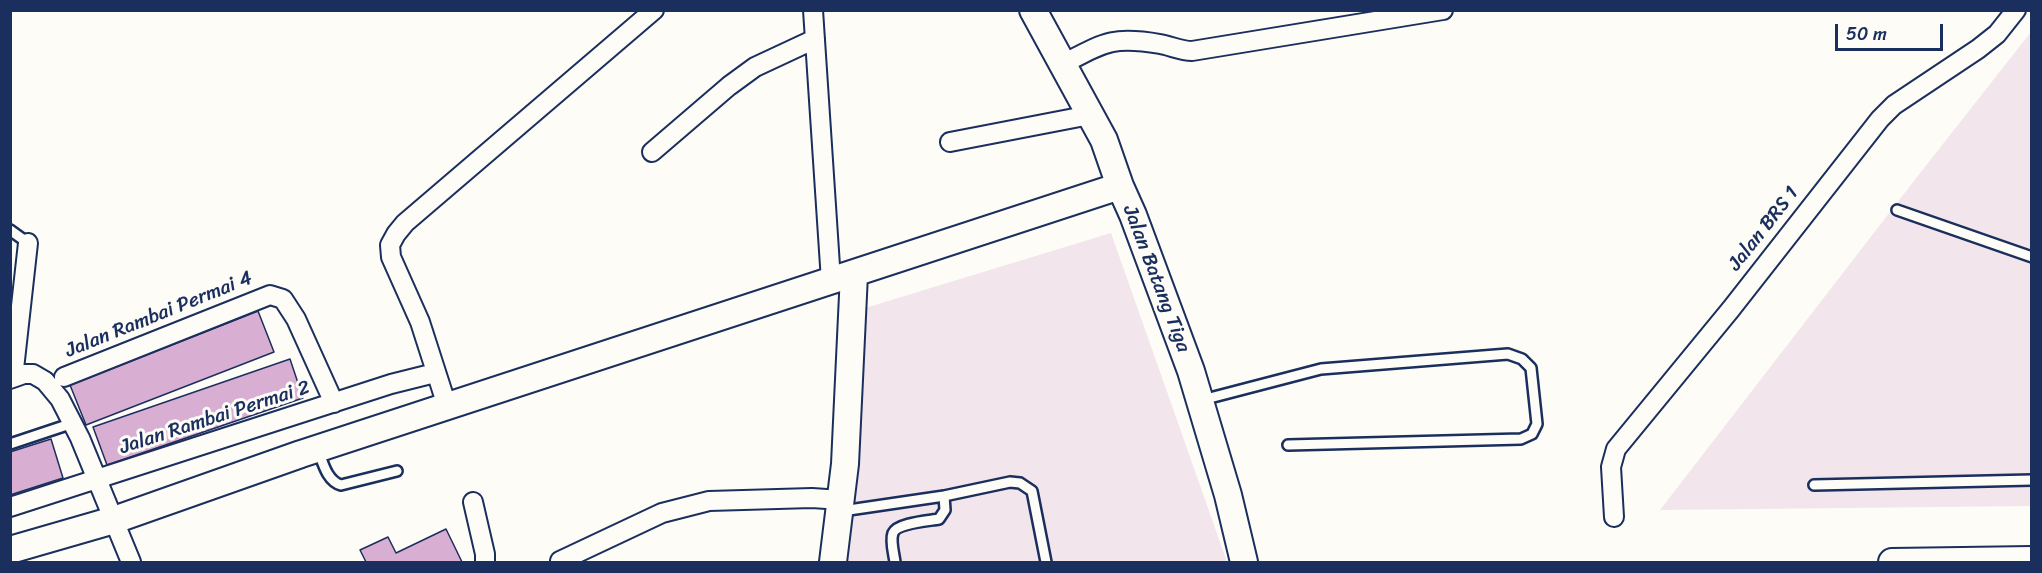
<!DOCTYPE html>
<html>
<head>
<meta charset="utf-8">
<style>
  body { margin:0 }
  #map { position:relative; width:2042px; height:573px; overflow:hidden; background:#fdfcf7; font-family:Sriracha,sans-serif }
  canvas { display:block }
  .frame { position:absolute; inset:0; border:12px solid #1b2f5e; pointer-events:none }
  .scale { position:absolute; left:1835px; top:24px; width:108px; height:27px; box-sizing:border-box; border:3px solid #1b2f5e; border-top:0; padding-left:8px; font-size:18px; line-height:21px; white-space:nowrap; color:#1b2f5e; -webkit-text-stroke:4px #fdfcf7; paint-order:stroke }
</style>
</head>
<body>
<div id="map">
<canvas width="2042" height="573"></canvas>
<div class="frame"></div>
<div class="scale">50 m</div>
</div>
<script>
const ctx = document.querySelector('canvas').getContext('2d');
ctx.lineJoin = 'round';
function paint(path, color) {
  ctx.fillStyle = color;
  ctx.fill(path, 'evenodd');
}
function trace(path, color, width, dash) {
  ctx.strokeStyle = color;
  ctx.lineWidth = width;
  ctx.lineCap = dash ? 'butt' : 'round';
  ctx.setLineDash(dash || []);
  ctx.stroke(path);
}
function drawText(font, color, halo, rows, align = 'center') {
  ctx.font = font + ' Sriracha,sans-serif';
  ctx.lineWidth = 6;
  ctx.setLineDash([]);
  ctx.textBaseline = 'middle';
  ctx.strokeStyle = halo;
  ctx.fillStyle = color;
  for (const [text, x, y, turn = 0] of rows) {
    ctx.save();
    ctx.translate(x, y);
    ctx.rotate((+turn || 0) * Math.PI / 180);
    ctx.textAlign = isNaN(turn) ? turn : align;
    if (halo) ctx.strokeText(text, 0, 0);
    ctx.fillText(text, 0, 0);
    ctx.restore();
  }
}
paint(new Path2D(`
  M 2031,32 L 2031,506 L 1660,510 L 1917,177 Z
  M 1111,233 L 1227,562 L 832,562 L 852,312 Z`), '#f2e5ec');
const building = new Path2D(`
  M 258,311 L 274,352 L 86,425 L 70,385 Z
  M 290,359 L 303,398 L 107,465 L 93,427 Z
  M 51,439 L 63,478 L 10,495 L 10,452 Z
  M 446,529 L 462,562 L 366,562 L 360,550 L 388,537 L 396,553 Z`);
paint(building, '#d9aed3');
trace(building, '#1b2f5e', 1.5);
const lane = new Path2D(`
  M 1897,210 L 2032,257
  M 10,230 L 28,243
  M 1202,400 L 1321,369 L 1508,354 L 1522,359 L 1531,368 L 1537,424 L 1532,434 L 1521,439 L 1288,445
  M 10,444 L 73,423
  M 318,450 C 323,463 327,481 341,485 L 397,471
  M 1814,485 L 2032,480
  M 842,511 L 944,496 L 1010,482 L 1020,483 L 1032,491 L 1046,562
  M 895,562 C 894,554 890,541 893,533 C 897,523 928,521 939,519 L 945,510 L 944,496`);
const street = new Path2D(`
  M 813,10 L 831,281
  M 1063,64 C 1105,42 1113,36 1160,44 C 1171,46 1181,51 1192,51 L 1443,10
  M 950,142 L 1090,115
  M 652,152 L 729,86 L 755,67 L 815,39
  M 64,377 L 270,295 L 283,299 L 296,319 L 334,403
  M 13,378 L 28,243
  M 10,379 L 24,374 L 33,374 L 45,381 L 60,399 L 80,438 L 131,562
  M 447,406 L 420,322 L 391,257 L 390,245 L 396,234 L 405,223 L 654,10
  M 473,502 L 485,554 L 485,562
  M 10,507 L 391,384 L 435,373
  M 1614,517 L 1611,467 L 1616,449 L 1731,309 L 1880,119 L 1894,105 L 1978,49 L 1997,34 L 2016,10
  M 560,561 L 662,513 L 709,501 L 812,498 L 841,500`);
const secondary = new Path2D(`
  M 1033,10 L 1104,140 L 1120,186 L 1133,215 L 1191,371 L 1228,495 L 1244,562
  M 10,550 L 114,520 L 301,454 L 1120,186
  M 833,562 L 845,464 L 854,274
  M 1892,562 L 2032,560`);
trace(lane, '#1b2f5e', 14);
trace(street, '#1b2f5e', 22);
trace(secondary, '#1b2f5e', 30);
trace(lane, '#fdfcf7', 9);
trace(street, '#fdfcf7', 18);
trace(secondary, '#fdfcf7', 26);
drawText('20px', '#1b2f5e', '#fdfcf7', [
  ["Jalan BRS 1",1764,229,-52],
  ["Jalan Batang Tiga",1156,279,69],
  ["Jalan Rambai Permai 4",159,315,-22],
  ["Jalan Rambai Permai 2",215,418,-18]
]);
</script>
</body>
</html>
